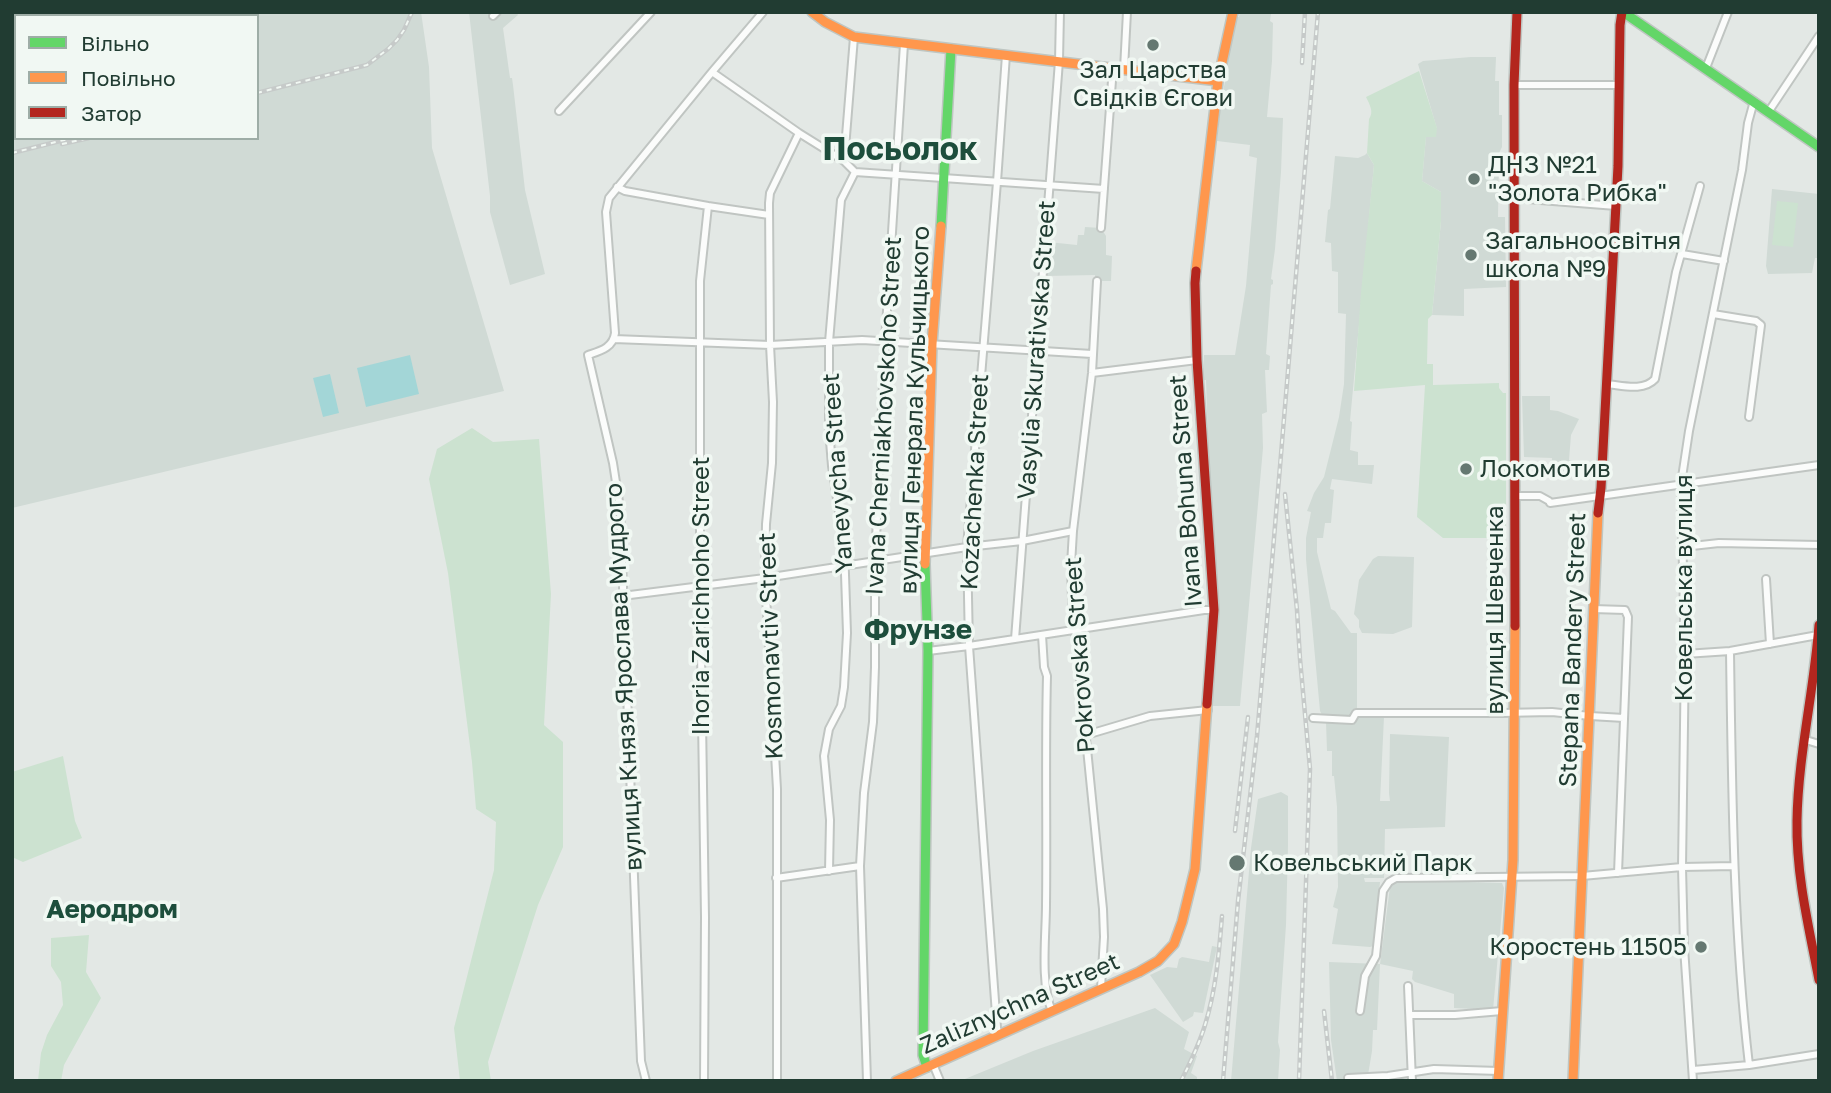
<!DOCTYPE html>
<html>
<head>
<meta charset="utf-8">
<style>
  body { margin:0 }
  #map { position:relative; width:1831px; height:1093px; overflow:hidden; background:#e3e8e5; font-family:"Golos Text",sans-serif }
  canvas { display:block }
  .frame { position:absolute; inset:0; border:14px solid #213c32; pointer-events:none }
  .legend { position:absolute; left:14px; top:14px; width:245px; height:126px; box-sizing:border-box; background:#f1f8f3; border:2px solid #9eada6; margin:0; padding:9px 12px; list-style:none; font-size:21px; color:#213c32 }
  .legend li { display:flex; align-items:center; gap:14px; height:35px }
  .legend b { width:35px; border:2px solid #9eada6 }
</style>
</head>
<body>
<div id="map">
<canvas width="1831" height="1093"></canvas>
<div class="frame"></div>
<ul class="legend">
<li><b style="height:9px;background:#63d668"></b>Вільно</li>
<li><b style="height:9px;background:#ff974d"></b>Повільно</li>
<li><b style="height:9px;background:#b3261e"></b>Затор</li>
</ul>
</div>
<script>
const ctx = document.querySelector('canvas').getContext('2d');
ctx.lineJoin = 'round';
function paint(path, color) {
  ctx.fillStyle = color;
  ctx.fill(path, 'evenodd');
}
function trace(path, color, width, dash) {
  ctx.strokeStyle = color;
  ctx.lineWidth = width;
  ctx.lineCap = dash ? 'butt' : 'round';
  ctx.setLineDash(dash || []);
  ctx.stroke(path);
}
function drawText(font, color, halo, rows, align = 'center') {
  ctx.font = font + ' "Golos Text",sans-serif';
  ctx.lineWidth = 7;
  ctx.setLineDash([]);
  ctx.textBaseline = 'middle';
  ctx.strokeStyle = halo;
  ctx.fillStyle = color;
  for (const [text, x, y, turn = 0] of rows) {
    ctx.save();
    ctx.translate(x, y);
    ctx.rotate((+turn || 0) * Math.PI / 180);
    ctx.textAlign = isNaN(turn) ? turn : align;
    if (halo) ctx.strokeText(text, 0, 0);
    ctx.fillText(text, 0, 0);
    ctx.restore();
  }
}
paint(new Path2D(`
  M 12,12 L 421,12 L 429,67 L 432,148 L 504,391 L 12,508 ZM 16,16 L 257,16 L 257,138 L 16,138 Z
  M 469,12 L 516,12 L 518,15 L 503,28 L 510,78 L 512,78 L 513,85 L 525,190 L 545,274 L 510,285 L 490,212 L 490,196 Z
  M 1240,12 L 1271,13 L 1270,21 L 1273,23 L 1272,61 L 1267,117 L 1283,118 L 1281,172 L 1275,249 L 1271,279 L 1273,280 L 1273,284 L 1271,285 L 1266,354 L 1270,356 L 1269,370 L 1265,370 L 1267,412 L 1262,414 L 1263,448 L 1240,706 L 1211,706 L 1219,607 L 1212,508 L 1210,507 L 1206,380 L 1203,380 L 1204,355 L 1235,355 L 1246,286 L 1257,158 L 1249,156 L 1250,145 L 1217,141 L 1221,100 L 1227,73 L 1224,72 L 1236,17 L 1239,17 Z
  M 1471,57 L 1496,57 L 1495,81 L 1499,81 L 1499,115 L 1502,115 L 1502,147 L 1499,153 L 1498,217 L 1505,217 L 1506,287 L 1464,289 L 1464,316 L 1432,315 L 1441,221 L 1441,192 L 1422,181 L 1426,136 L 1437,129 L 1418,64 L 1423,61 Z
  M 1367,153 L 1374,165 L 1350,421 L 1352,422 L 1350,450 L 1358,452 L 1358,465 L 1374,465 L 1372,484 L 1332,479 L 1330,489 L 1334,490 L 1331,523 L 1325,523 L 1323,538 L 1317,538 L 1317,552 L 1331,609 L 1335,611 L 1351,633 L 1357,633 L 1357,716 L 1384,717 L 1380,801 L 1390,801 L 1389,793 L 1390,734 L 1449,737 L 1445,827 L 1385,829 L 1384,878 L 1364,878 L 1365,882 L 1380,882 L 1374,946 L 1370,947 L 1332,944 L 1338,909 L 1333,907 L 1338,887 L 1337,807 L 1334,776 L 1332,776 L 1332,751 L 1327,751 L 1326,722 L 1320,711 L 1306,559 L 1306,538 L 1311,512 L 1307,511 L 1314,493 L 1324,477 L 1339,417 L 1344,384 L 1346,314 L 1338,313 L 1338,272 L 1332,271 L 1331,243 L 1325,242 L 1328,210 L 1330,209 L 1335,156 L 1358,158 L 1365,155 Z
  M 1772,189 L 1819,194 L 1819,258 L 1815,258 L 1812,273 L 1768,274 L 1766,266 Z
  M 1085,227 L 1101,228 L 1106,236 L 1106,255 L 1112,256 L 1111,281 L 1095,281 L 1095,275 L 1046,276 L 1048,242 L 1077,245 L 1078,235 L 1084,235 Z
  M 1522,396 L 1550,396 L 1550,410 L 1558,411 L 1579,419 L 1571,435 L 1569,460 L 1574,461 L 1573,475 L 1551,474 L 1552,458 L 1524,457 Z
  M 1378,556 L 1414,557 L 1412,627 L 1393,634 L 1362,633 L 1359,627 L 1359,620 L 1354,614 L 1359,580 L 1373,559 Z
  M 1281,792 L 1288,796 L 1288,845 L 1286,925 L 1278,1042 L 1280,1050 L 1278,1081 L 1231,1081 L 1251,848 L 1258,799 Z
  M 1396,880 L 1502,883 L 1504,888 L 1493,1010 L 1454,1008 L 1454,994 L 1415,982 L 1412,979 L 1413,971 L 1380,964 L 1377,1030 L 1373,1030 L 1372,1051 L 1367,1081 L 1337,1081 L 1331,1040 L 1329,962 L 1380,964 L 1390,887 Z
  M 1212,946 L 1217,947 L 1203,1013 L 1194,1012 L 1193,1016 L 1183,1022 L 1150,975 L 1167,967 L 1177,968 L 1179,959 L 1182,957 L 1209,962 Z
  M 1155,1008 L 1189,1032 L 1184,1049 L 1197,1056 L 1191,1073 L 1197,1077 L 1197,1081 L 960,1081 L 1033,1051 Z`), '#d0dad5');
paint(new Path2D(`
  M 1419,71 L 1437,128 L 1436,137 L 1426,137 L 1422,181 L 1441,192 L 1441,221 L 1432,315 L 1428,319 L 1427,364 L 1433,364 L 1433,385 L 1499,383 L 1499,388 L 1503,393 L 1506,393 L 1506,538 L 1443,538 L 1417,517 L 1425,385 L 1354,391 L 1361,292 L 1374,165 L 1367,153 L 1369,119 C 1374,112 1370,105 1366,97 Z
  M 1777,201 L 1798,203 L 1793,247 L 1772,245 Z
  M 472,428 L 493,442 L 539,439 L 551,594 L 544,725 L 563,742 L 563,847 L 538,905 L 488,1062 L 491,1081 L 460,1081 L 454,1028 L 494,870 L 496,822 L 476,809 L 472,762 L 448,573 L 429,479 L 437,449 Z
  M 63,756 L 75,821 L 82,838 L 23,862 L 12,857 L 12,772 Z
  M 89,935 L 86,972 L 101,998 L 64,1065 L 61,1081 L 38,1081 L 41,1053 L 47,1035 L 63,1005 L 61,982 L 51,966 L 51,938 Z`), '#cce2d0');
paint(new Path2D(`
  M 410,355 L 419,394 L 366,407 L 357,368 Z
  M 330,374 L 339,413 L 323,417 L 313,378 Z`), '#a3d6d7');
const street = new Path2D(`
  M 493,16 L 497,12
  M 1706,68 L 1728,12
  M 1124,69 L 1127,12
  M 712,72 L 799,133 L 844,161
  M 1514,85 L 1619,85
  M 559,111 L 651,12
  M 1769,111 L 1819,36
  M 855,172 L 1104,189
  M 617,187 L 625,191 L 708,206 L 700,281 L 700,587 L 705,917 L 704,1081
  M 1515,198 L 1616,206
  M 708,206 L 769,215
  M 1101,228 L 1113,67
  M 1682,254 L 1724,261
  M 1097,281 L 1092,373 L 1073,531 L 1071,565 L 1072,598 L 1103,909 L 1104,937 L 1101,988
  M 1713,314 L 1756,321 L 1761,325 L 1749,417
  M 614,339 L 770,345 L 862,340 L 1092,354
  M 1092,373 L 1197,360
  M 1606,384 C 1621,385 1643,392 1655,379 L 1676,272 L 1700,186
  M 1515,496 L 1540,496 L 1549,501 L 1550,503 L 1819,465
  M 1683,547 L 1719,543 L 1819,545
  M 1766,579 L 1770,644
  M 623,594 L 630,595 L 765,578 L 967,547 L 1022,541 L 1073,531
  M 1593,609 L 1625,610 L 1628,617 L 1618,873
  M 1042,635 L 1044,667 L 1047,676 C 1045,752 1047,829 1046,905 C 1046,934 1040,985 1052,1011
  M 1015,639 L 1059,61 L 1060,12
  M 928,651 L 969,646 L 1204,610 L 1214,610
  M 1730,651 C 1732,789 1733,928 1749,1065
  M 1685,654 L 1730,651 L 1818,635
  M 1313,718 L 1352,720 L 1356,713 L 1501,713 L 1552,712 L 1590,716 L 1624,718
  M 1086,735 L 1150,716 L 1208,710
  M 1806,740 L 1819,744
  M 829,871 L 830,820 L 824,756 L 829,729 L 841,706 L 844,687 L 847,633 L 844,545 L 832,466 L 829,428 L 829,342 L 841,200 L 855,172 L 844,161 L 854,37
  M 776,878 L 860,866
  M 1408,986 L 1412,1081
  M 1360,1011 L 1365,976 L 1376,956 L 1383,891 L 1389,882 L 1396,878 L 1582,876 L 1682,867 L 1734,866
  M 1410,1015 L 1455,1015 L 1502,1011
  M 999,1035 L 997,1028 L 969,646 L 967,547 L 997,182 L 1006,55
  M 933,1064 L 940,1081
  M 1693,1070 L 1749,1065 L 1819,1054
  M 1348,1078 L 1388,1076 L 1434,1069 L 1499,1071
  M 646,1081 L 641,1061 L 620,508 L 613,463 L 588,355 C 600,351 613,348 615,333 L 606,212 L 609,198 L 712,72 L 763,12
  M 777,1081 L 777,789 L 765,578 L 766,524 L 772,463 L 773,402 L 770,345 L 769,203 L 770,193 L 799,133
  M 867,1081 L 860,866 L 864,793 L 873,722 L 875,667 L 875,561 L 885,342 L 904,44
  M 1693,1081 L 1684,947 L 1682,867 L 1685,654 L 1681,484 L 1689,431 L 1742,170 L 1748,123 L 1754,101`);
const fast = new Path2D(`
  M 1623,12 L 1819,147
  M 941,226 L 951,49
  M 925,564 L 928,651 L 923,1055 L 927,1067`);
const slow = new Path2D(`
  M 812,12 L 825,22 L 854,37 L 1218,81
  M 1196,271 L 1218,81 L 1233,12
  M 925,564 L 932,344 L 941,226
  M 896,1081 L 1139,972 L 1158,961 L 1174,944 L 1182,922 L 1195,869 L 1207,704
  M 1498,1081 L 1513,860 L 1515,626
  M 1573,1081 L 1598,513`);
const jam = new Path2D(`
  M 1196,271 L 1195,283 L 1197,360 L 1214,610 L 1207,704
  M 1598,513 L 1601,488 L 1618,166 L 1620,25 L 1622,12
  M 1819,625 C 1814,691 1798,756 1797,821 C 1796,875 1809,928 1819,980
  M 1515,626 L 1514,85 L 1517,12`);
trace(street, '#c0c5c2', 10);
trace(fast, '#bfc6c2', 12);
trace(slow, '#bfc6c2', 12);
trace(jam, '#bfc6c2', 12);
trace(street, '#fbfcfb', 6);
trace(fast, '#63d668', 9);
trace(slow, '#ff974d', 9);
trace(jam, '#b3261e', 9);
const rail = new Path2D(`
  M 1302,63 L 1305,12
  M 257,93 L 367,65 L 388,49 L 397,40 L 404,30 L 412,12
  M 62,144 L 89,138
  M 12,153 L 72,138
  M 1285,494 L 1297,610 L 1300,659 L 1310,769 L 1299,1081
  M 1235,831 L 1248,717
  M 1324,1011 L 1332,1081
  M 1181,1081 C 1190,1063 1199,1045 1205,1025 C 1216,990 1219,953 1222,916
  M 1223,1081 L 1238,901 L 1257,736 L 1271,574 L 1318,12`);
trace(rail, '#c6cac9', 4.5);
trace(rail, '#f1f8f3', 2, [5]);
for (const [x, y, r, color] of [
  [1153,45,7,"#657871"],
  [1474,179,7,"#657871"],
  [1471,255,7,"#657871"],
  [1466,469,7,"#657871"],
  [1237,863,9,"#657871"],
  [1701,947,7,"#657871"]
]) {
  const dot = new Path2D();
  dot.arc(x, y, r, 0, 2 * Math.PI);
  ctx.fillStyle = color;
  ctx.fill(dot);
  trace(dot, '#f1f8f3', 2.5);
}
drawText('24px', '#213c32', '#f1f8f3', [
  ["Зал Царства",1153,70,"center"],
  ["Свідків Єгови",1153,98,"center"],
  ["ДНЗ №21",1488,165],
  ["\"Золота Рибка\"",1488,193],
  ["Загальноосвітня",1485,241],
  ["школа №9",1485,269],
  ["Локомотив",1480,469],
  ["Ковельський Парк",1253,863],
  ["Коростень 11505",1687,947,"right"]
], 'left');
drawText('24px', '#213c32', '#f1f8f3', [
  ["Vasylia Skurativska Street",1037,350,-86],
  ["вулиця Генерала Кульчицького",915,410,-88],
  ["Ivana Cherniakhovskoho Street",884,416,-87],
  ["Yanevycha Street",838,473,-94],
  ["Kozachenka Street",975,482,-87],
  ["Ivana Bohuna Street",1186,491,-94],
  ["Ковельська вулиця",1684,588,-90],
  ["Ihoria Zarichnoho Street",701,596,-90],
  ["вулиця Шевченка",1495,610,-90],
  ["Kosmonavtiv Street",771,646,-92],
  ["Stepana Bandery Street",1573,650,-88],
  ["Pokrovska Street",1080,655,-94],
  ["вулиця Князя Ярослава Мудрого",624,677,-93],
  ["Zaliznychna Street",1020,1004,-24]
]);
drawText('bold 26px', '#1d4e3c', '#f1f8f3', [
  ["Аеродром",112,910]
]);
drawText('bold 28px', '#1d4e3c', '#f1f8f3', [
  ["Фрунзе",918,630]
]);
drawText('bold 32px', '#1d4e3c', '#f1f8f3', [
  ["Посьолок",900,150]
]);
</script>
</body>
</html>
